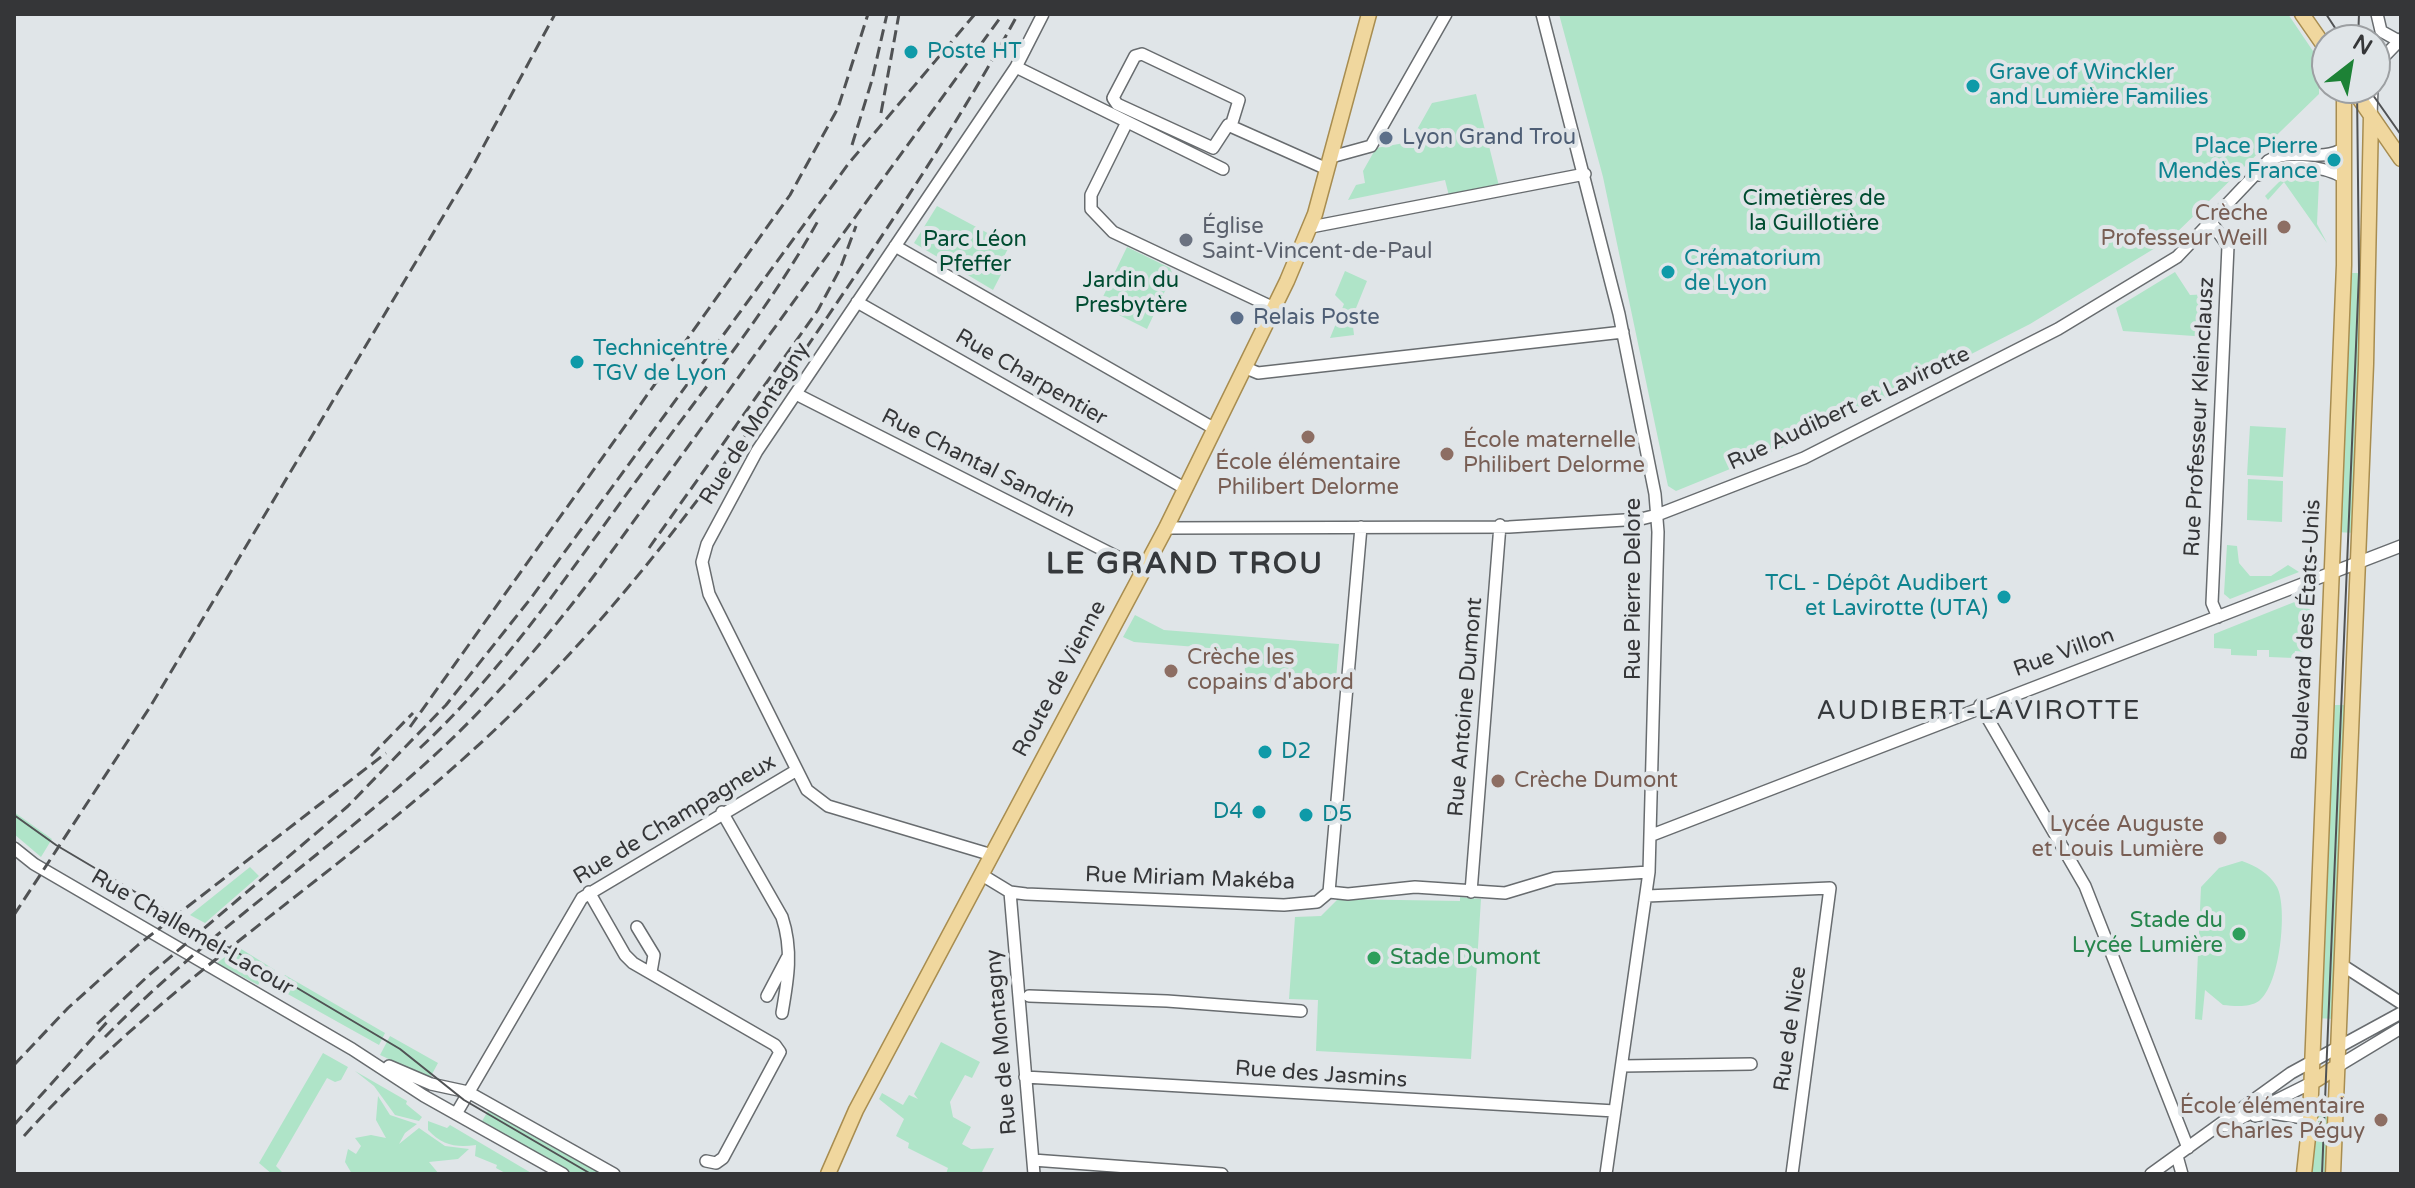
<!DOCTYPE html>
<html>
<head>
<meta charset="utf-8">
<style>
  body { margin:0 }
  #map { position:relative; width:2415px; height:1188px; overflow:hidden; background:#e0e5e8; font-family:"Varela Round",sans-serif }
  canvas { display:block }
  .frame { position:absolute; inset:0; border:16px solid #353638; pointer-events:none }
  .north { position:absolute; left:2311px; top:24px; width:80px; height:80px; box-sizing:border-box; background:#e0e5e8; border:2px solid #9c9fa2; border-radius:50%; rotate:31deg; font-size:22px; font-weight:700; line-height:32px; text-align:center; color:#353638 }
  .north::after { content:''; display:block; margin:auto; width:28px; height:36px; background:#1d8236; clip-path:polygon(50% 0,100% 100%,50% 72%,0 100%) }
</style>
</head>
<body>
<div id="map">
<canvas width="2415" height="1188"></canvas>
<div class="frame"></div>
<div class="north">N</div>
</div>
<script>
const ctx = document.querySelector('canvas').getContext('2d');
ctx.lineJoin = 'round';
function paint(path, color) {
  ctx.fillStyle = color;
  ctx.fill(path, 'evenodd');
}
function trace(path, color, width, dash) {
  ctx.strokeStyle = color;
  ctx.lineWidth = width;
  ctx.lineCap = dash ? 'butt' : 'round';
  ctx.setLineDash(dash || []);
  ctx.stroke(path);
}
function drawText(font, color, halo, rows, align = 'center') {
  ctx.font = font + ' "Varela Round",sans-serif';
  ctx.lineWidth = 8;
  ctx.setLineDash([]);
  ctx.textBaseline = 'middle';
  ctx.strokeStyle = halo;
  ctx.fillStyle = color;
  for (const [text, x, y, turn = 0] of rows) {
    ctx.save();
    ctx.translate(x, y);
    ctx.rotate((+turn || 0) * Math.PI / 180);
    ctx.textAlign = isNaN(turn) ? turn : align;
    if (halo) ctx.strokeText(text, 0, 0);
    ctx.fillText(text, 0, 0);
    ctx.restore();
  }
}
paint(new Path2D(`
  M 1559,14 L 2288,14 L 2319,60 L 2319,94 L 2170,239 L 2030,324 L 1811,436 L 1676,491 L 1668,486 L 1603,177 Z
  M 1476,94 L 1499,186 L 1449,196 L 1445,180 L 1348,200 L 1356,185 L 1365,183 L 1363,171 L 1376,148 L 1410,142 L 1432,103 Z
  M 2282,179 L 2319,181 L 2317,224 L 2327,243 L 2284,182 L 2268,200 L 2265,196 Z
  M 937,206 L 1010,245 L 1002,260 L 1007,263 L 993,290 L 914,243 Z
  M 1127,247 L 1170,268 L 1173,275 L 1162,297 L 1156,295 L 1150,306 L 1156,310 L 1147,329 L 1099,305 Z
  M 1345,271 L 1367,281 L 1352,318 L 1354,335 L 1330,338 L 1344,304 L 1335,295 Z
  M 2175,272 L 2190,295 L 2212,294 L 2208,337 L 2123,331 L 2116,308 Z
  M 2347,273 L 2365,273 L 2355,533 L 2336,532 Z
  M 2250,426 L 2286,428 L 2283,477 L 2247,475 Z
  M 2248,479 L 2283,481 L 2282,522 L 2247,520 Z
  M 2227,545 L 2237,546 L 2239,563 L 2250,576 L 2271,576 L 2288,565 L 2299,572 L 2230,599 L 2224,594 Z
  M 2297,601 L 2311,610 L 2309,652 L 2295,651 L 2294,658 L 2269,657 L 2269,650 L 2257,650 L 2257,656 L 2231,655 L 2231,649 L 2214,648 L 2214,634 Z
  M 1135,615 L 1164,630 L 1339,644 L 1335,691 L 1244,682 L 1246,651 L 1134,642 L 1123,637 Z
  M 2329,705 L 2347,705 L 2334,1019 L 2316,1018 Z
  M 758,763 L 763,770 L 757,781 L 717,805 L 710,792 Z
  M 14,812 L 52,839 L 41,857 L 14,834 Z
  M 2242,861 C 2256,866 2269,873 2277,887 C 2288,908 2280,985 2259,1001 C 2249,1008 2234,1006 2223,1005 L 2205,990 L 2202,1020 L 2195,1019 L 2201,887 L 2219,868 Z
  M 250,867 L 259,876 L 205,923 L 190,915 Z
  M 1460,897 L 1481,899 L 1471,1059 L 1316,1051 L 1318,1000 L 1289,999 L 1295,917 L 1321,916 L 1338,899 L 1460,901 Z
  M 238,947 L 275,970 L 268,982 L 262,979 L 258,985 L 217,963 Z
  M 285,975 L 385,1033 L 379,1045 L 277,988 Z
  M 390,1036 L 438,1063 L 430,1078 L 380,1055 Z
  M 941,1042 L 980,1062 L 972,1078 L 965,1075 L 950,1102 L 953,1117 L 971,1127 L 962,1144 L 971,1149 L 994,1148 L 981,1174 L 946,1174 L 948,1168 L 908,1148 L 909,1143 L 896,1136 L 904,1119 L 879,1099 L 882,1093 L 903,1105 L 909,1095 L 918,1099 L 914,1094 Z
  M 323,1053 L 348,1067 L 341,1080 L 335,1082 L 327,1078 L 276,1166 L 282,1172 L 272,1174 L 259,1163 Z
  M 355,1071 L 407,1101 L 406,1104 L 422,1117 L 419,1121 L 395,1115 L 374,1086 Z
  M 378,1096 L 390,1115 L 417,1124 L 405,1133 L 399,1144 L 419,1128 L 445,1146 L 469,1149 L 458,1159 L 429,1162 L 439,1174 L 352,1174 L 345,1162 L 348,1149 L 356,1154 L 361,1146 L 355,1138 L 371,1135 L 386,1138 L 376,1120 Z
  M 2313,1108 L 2331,1108 L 2328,1174 L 2310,1174 Z
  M 489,1109 L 604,1174 L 571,1174 L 481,1123 Z
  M 428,1121 L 447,1128 L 450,1125 L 533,1174 L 507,1174 L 496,1168 L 497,1165 L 475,1156 L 476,1145 C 456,1148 442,1145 428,1130 Z`), '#afe4c8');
const minor = new Path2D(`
  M 1542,14 L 1619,314 L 1655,494 L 1658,532 L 1649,872 L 1606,1174
  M 2377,14 L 2381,31 L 2399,41
  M 2375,66 L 2401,39
  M 1016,67 L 1223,169
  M 2371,116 L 2372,88
  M 1127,122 L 1091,195 L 1091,209 L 1113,232 L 1274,308
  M 1231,126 L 1239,100 L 1142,54 L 1135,56 L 1113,98 L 1117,104 L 1213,148 L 1228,125 L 1327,169
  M 1331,157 L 1371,146 L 1446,14
  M 2259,175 C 2284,161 2322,165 2345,178
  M 2211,222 L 2228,246 L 2212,603 L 2218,617
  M 1311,227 L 1585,174
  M 895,246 L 1215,429
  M 857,302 L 1186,489
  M 1246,368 L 1258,373 L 1623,332
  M 796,394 L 1143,570
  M 1166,528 L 1509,527 L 1641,519 L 1657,515 L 1804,458 L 2058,329 L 2177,257 L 2268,161 C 2292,146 2318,164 2345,148
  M 1980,705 L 2085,886 L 2188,1148
  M 722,812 L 782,917 C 793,950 788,979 782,1013
  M 1652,835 L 2401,546
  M 14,848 L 34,864 L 352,1049 L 424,1096 L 563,1174
  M 992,855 L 828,806 L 807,790 L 709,594 L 702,562 L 707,544 L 757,451 L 1016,67 L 1043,14
  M 982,875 L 1010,892 L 1026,894 L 1284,905 L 1317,902 L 1329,892
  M 589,892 L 625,955 L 633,963 L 775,1045 L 780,1052 L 723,1158 L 716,1163 L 706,1161
  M 1010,892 L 1034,1174
  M 1329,892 L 1361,527
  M 1329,892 L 1348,894 L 1415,887 L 1505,893 L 1555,878 L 1649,872
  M 1471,892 L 1500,525
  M 1647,896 L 1830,888 L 1792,1174
  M 637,927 L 654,955 L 651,972
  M 2342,965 L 2401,1003
  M 767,996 L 787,958
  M 1029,996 L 1167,1001 L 1301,1011
  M 389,1066 L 431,1084 L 468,1092 L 614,1174
  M 1622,1066 L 1751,1064
  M 2338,1066 L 2401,1028
  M 1025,1077 L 1615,1111
  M 456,1114 L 582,898 L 797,770
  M 2255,1116 L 2271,1113 L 2310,1119
  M 2225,1126 L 2311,1083
  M 2177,1156 L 2182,1174
  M 1033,1160 L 1222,1174
  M 2151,1174 L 2291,1073 L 2401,1013`);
const major = new Path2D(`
  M 2302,14 L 2327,50
  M 2352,88 L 2401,159
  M 2311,1083 L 2338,1066
  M 828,1174 L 856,1110 L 1166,528 L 1287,281 L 1315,214 L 1369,14
  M 2304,1174 L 2310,1119 L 2344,265 L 2344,88
  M 2333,1174 L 2366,364 L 2371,116`);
trace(minor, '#686c6f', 14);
trace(major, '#a88d50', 17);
trace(minor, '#fff', 11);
trace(major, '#f0d79e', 14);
trace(new Path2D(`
  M 2326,14 L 2343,40
  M 2358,40 L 2359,14
  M 2368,88 L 2401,135
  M 14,815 L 56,845 L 400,1049 L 464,1100 L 591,1174
  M 2322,1174 L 2359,273 L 2357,88`), '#505254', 2);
trace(new Path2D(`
  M 881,113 L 899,14
  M 852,145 L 872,80 L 887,14
  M 649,548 L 818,310 L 840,269 L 856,226
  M 410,727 L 790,195 L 838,108 L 868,14
  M 420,748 C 508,666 574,565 645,469 C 705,387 770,308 819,219
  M 371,756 L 413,713
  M 14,915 L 150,707 L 469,173 L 555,14
  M 97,1024 L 148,976 L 348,806 L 446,705 L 531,598 L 849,163 L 975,14
  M 105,1037 C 198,942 309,865 409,778 C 480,717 540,647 596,573 L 1003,14
  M 14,1065 L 68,1008 L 138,945 L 386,753
  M 14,1125 L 108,1021
  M 24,1136 C 160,984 335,878 484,740 C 619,615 725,468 828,316 C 895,217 961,119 1018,14`), '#505254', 3, [12, 6]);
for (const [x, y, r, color] of [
  [911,52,8,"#0f9aa8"],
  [1973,86,8,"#0f9aa8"],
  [1386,138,8,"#5c6f8a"],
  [2334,160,8,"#0f9aa8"],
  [2284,227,8,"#8d6e63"],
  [1186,240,8,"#6b7280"],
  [1668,272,8,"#0f9aa8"],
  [1237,318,8,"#5c6f8a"],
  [577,362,8,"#0f9aa8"],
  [1308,437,8,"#8d6e63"],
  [1447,454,8,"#8d6e63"],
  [2004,597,8,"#0f9aa8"],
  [1171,671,8,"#8d6e63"],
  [1265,752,8,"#0f9aa8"],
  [1498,781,8,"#8d6e63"],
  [1259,812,8,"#0f9aa8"],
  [1306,815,8,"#0f9aa8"],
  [2220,838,8,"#8d6e63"],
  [2239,934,8,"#2e9e5b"],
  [1374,958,8,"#2e9e5b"],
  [2381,1120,8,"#8d6e63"]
]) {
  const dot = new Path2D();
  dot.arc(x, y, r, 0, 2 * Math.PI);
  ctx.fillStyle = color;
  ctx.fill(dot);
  trace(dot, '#e0e5e8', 3);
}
drawText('22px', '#0d838f', '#e0e5e8', [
  ["Poste HT",927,52],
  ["Grave of Winckler",1989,73],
  ["and Lumière Families",1989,98],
  ["Place Pierre",2318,147,"right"],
  ["Mendès France",2318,172,"right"],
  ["Crématorium",1684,259],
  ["de Lyon",1684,284],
  ["Technicentre",593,349],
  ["TGV de Lyon",593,374],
  ["TCL - Dépôt Audibert",1988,584,"right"],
  ["et Lavirotte (UTA)",1988,609,"right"],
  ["D2",1281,752],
  ["D4",1243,812,"right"],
  ["D5",1322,815]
], 'left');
drawText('22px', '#4e5e75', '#e0e5e8', [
  ["Lyon Grand Trou",1402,138],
  ["Relais Poste",1253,318]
], 'left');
drawText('22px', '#004c31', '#e0e5e8', [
  ["Cimetières de",1814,199],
  ["la Guillotière",1814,224],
  ["Parc Léon",975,240],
  ["Pfeffer",975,265],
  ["Jardin du",1131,281],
  ["Presbytère",1131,306]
]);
drawText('22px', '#785e54', '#e0e5e8', [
  ["Crèche",2268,214],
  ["Professeur Weill",2268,239],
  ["École maternelle",1463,441,"left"],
  ["Philibert Delorme",1463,466,"left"],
  ["École élémentaire",1308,463,"center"],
  ["Philibert Delorme",1308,488,"center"],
  ["Crèche les",1187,658,"left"],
  ["copains d'abord",1187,683,"left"],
  ["Crèche Dumont",1514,781,"left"],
  ["Lycée Auguste",2204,825],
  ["et Louis Lumière",2204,850],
  ["École élémentaire",2365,1107],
  ["Charles Péguy",2365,1132]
], 'right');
drawText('22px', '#5b616d', '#e0e5e8', [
  ["Église",1202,227],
  ["Saint-Vincent-de-Paul",1202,252]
], 'left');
drawText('22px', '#353638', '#e0e5e8', [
  ["Rue Charpentier",1031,378,30],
  ["Rue Audibert et Lavirotte",1849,409,-25],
  ["Rue Professeur Kleinclausz",2200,417,-87],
  ["Rue de Montagny",755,424,-58],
  ["Rue Chantal Sandrin",978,464,27],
  ["Rue Pierre Delore",1634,589,-90],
  ["Boulevard des États-Unis",2307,630,-87],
  ["Rue Villon",2064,653,-20],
  ["Route de Vienne",1060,679,-62],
  ["Rue Antoine Dumont",1466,707,-85],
  ["Rue de Champagneux",675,820,-31],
  ["Rue Miriam Makéba",1190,879,2],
  ["Rue Challemel-Lacour",192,933,30],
  ["Rue de Nice",1791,1029,-82],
  ["Rue de Montagny",1002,1042,-95],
  ["Rue des Jasmins",1321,1075,4]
]);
drawText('22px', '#27864d', '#e0e5e8', [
  ["Stade du",2223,921],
  ["Lycée Lumière",2223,946],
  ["Stade Dumont",1390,958,"left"]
], 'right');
ctx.letterSpacing = '2px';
drawText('26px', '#36393c', '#e0e5e8', [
  ["AUDIBERT-LAVIROTTE",1979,712]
]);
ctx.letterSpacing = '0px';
ctx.letterSpacing = '2px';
drawText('bold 30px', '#36393c', '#e0e5e8', [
  ["LE GRAND TROU",1185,565]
]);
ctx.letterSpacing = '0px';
</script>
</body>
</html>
